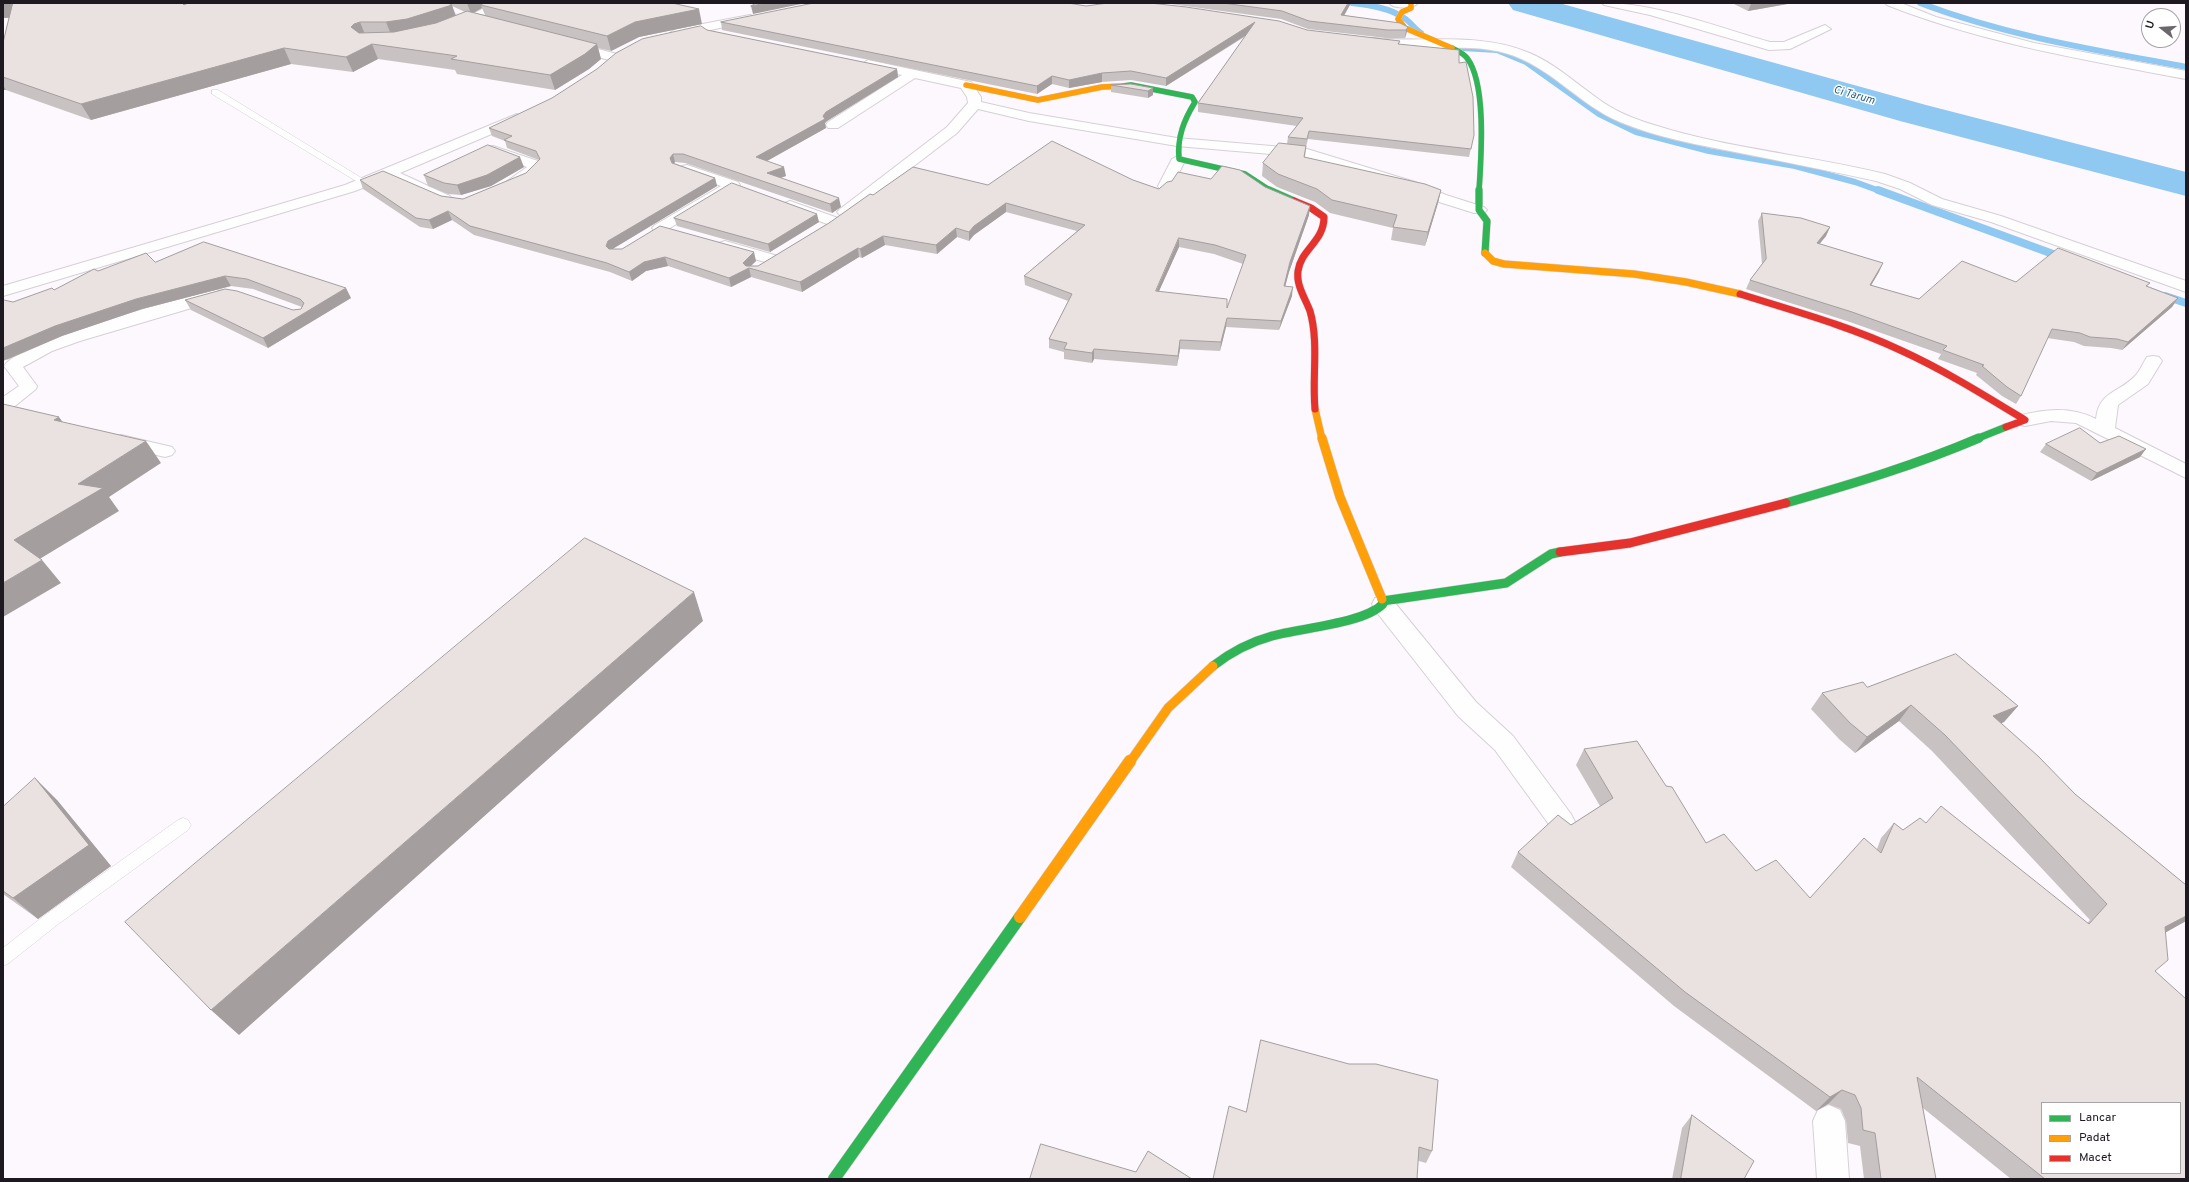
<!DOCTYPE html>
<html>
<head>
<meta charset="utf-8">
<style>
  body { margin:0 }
  #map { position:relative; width:2189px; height:1182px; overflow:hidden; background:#fcf8fd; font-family:Overpass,sans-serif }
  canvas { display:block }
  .frame { position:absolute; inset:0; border:4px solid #1e1820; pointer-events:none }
  .legend { position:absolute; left:2041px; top:1102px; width:140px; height:72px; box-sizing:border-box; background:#fff; border:1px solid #a5a3a6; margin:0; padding:5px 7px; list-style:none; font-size:12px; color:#1e1820 }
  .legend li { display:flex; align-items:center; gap:8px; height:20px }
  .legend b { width:20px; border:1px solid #a5a3a6 }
  .north { position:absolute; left:2141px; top:8px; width:40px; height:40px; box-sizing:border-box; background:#fff; border:1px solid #a5a3a6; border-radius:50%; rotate:287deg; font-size:11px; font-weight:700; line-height:16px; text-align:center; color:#1e1820 }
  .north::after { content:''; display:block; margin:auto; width:14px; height:18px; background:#6c666d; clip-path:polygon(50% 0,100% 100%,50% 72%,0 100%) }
</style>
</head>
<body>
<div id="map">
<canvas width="2189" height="1182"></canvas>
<div class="frame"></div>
<ul class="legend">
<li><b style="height:5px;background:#30b455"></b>Lancar</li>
<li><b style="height:5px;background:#ff9f0a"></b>Padat</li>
<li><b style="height:5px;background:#e5322d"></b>Macet</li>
</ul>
<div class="north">U</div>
</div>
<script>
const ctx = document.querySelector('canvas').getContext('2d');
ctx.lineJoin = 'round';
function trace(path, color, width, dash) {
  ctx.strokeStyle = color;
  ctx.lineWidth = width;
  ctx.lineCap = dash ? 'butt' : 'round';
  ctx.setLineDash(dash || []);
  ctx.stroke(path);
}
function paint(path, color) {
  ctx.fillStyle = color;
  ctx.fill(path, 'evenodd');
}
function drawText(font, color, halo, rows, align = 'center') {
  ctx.font = font + ' Overpass,sans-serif';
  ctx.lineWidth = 3;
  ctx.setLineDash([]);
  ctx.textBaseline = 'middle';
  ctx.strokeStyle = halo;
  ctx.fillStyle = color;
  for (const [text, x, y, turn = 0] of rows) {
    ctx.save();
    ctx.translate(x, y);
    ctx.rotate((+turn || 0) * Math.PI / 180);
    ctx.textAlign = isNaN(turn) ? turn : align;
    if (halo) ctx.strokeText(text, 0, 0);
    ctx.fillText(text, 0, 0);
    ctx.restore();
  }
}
trace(new Path2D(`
  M 1352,3 C 1369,5 1390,8 1404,18 C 1411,22 1414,29 1421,33
  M 1920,3 C 2007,36 2095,50 2186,67
  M 1455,45 L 1462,48 L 1497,50 L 1526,62 L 1599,114 L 1636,132 L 1709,151 L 1795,166 L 1855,182 L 1880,191`), '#8fc8f1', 6);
trace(new Path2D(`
  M 1878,190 L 2064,258
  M 2165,296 L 2186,303`), '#8fc8f1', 8);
paint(new Path2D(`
  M 1508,3 L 1559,3 L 1926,105 L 2186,172 L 2186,196 L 1900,121 L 1513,10 Z`), '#8fc8f1');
const lane = new Path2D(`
  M 212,90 L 218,90 L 368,182 L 361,184 L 212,94 Z
  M 183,818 L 188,820 L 191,825 L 188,830 L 57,925 L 9,963 L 3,966 L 3,948 L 45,915 L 178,820 Z`);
const street = new Path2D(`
  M 495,3 L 511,3 L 457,29 L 453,30 L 447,26 Z
  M 1389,3 L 1418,3 C 1413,9 1394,9 1389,3 Z
  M 1602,3 C 1658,3 1716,27 1770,42 L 1784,42 L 1825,25 L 1831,29 L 1790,49 L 1769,50 L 1650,15 L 1604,5 Z
  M 1885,3 L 1901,3 L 1936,17 L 2034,43 L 2186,71 L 2186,79 C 2085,60 1983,43 1887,5 Z
  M 750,15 L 754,17 L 756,19 L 754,21 L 676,37 L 670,33 L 676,29 Z
  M 1374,38 C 1424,43 1479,32 1527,52 C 1553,62 1574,82 1597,98 C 1614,111 1634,119 1654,125 C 1729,149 1809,155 1885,174 L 1910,183 L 1942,199 L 2001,216 L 2186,281 L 2186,292 L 1991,222 L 1932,205 L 1900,189 L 1876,181 C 1831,171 1785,162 1740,153 C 1700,145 1658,138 1620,122 C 1579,105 1549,65 1505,53 C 1461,41 1414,55 1370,45 L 1368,42 Z
  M 571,42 L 617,54 L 619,57 L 613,61 L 567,49 L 565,46 L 567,43 Z
  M 868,60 L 971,82 L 981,97 L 981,102 L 1029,113 L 1177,138 L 1307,149 L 1415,182 L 1446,195 L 1484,207 L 1487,210 L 1484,213 L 1474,213 L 1436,201 L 1405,188 L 1306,157 L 1177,146 L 1029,121 L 978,109 L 957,133 L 850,215 L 840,215 L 837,212 L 840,209 L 947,127 L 968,103 L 967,97 L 961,88 L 915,78 L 838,128 L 828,128 L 826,125 L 828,122 L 902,75 L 864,67 L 862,64 Z
  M 517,114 L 524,118 L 522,121 L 400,173 L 450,196 L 452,199 L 450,202 L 440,202 L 387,178 L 355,191 L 3,296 L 3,286 L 345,185 Z
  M 493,146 L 538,161 L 542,167 C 535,177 520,188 508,185 L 506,182 L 527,167 L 488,153 L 486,150 L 488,147 Z
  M 1179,155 L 1186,159 L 1172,186 L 1170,189 L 1160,189 L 1158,186 L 1172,159 Z
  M 687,165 L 738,182 L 740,185 L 665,231 L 655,231 L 652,228 L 655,225 L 721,186 L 682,172 L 680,169 L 682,166 Z
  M 790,201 L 838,218 L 841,221 L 838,224 L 833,226 L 785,209 L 782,206 L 785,203 Z
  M 725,241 L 778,256 L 780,259 L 778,262 L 772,264 L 719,249 L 717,246 L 719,243 Z
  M 216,290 L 222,291 L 224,295 L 222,299 L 80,341 L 52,351 L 23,367 L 37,386 L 36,389 L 10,410 L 3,412 L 3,397 L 19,386 L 4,366 C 23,339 178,299 216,290 Z
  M 2153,356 L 2159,357 L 2162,361 L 2148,384 L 2118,405 L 2115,428 L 2186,464 L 2186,478 L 2076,423 L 2051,421 L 2025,426 L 2018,424 L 2016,420 L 2018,416 C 2044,409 2071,406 2096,419 C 2099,391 2119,393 2135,376 C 2140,371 2143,363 2147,357 Z
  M 121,435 L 172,447 L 175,451 L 172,455 L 165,457 L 114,445 L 111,441 L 114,437 Z
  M 1383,596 L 1391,598 L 1476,702 L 1513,736 L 1571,814 L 1575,822 L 1571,830 L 1562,833 L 1553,830 L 1495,750 L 1458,716 L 1375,610 L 1372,604 L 1375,598 Z
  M 1829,1105 L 1840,1110 L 1845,1121 L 1849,1179 L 1817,1179 L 1813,1121 L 1818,1110 Z`);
const fastFar3 = new Path2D(`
  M 1452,48 C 1458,51 1463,53 1467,58 C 1487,84 1481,159 1479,191
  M 1123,86 L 1131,85 L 1192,97 L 1195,102 C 1184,120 1177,137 1179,159 L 1245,174 L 1271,191`);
const fastFar2 = new Path2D(`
  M 1269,190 L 1294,201
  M 1479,190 L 1479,210 L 1487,221 L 1485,253
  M 1976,439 L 2006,427`);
const fastFar1 = new Path2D(`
  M 1786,503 C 1852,484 1916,465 1979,438
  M 1383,601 L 1506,583 L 1551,554 L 1560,552
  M 1213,666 C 1231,652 1250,642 1272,636 C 1300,628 1363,624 1383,604 L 1382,599`);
const fast = new Path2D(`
  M 834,1179 L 1020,917`);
const slowFar3 = new Path2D(`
  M 1411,3 L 1411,8 L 1402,12 L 1398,19 L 1405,28 L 1452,48
  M 966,85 L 1038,100 L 1102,87 L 1123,86`);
const slowFar2 = new Path2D(`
  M 1485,253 L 1493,261 L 1504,264 L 1634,274 L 1686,282 L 1740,294
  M 1315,409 L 1322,439`);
const slowFar1 = new Path2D(`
  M 1322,438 L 1340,497 L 1382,599
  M 1130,762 L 1168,708 L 1213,666`);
const slow = new Path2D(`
  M 1020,917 L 1130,761`);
const jamFar1 = new Path2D(`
  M 1294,201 L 1311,208 L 1324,217 C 1324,242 1301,249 1298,271 C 1296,285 1305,298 1310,311 C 1319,342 1312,377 1315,409
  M 1740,294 C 1794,311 1849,326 1900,350 C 1944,370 1984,395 2025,420 L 2006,427`);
const jam = new Path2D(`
  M 1560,552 L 1630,543 L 1786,503`);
trace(lane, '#d6d0d6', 1);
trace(street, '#d6d0d6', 2);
trace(fastFar3, '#d6d0d6', 6);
trace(fastFar2, '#d6d0d6', 8);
trace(fastFar1, '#d6d0d6', 10);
trace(fast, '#d6d0d6', 13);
trace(slowFar3, '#d6d0d6', 6);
trace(slowFar2, '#d6d0d6', 8);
trace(slowFar1, '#d6d0d6', 10);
trace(slow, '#d6d0d6', 13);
trace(jamFar1, '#d6d0d6', 8);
trace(jam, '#d6d0d6', 10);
paint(lane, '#fffeff');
paint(street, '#fffeff');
trace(fastFar3, '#30b455', 5.5);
trace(fastFar2, '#30b455', 7);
trace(fastFar1, '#30b455', 9);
trace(fast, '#30b455', 12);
trace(slowFar3, '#ff9f0a', 5.5);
trace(slowFar2, '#ff9f0a', 7);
trace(slowFar1, '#ff9f0a', 9);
trace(slow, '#ff9f0a', 12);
trace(jamFar1, '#e5322d', 7);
trace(jam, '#e5322d', 9);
paint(new Path2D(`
  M 3,3 L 672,3 L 702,24 L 639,37 L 611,51 L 598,48 L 601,59 L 589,69 L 555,90 L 457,74 L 455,70 L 378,59 L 353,72 L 291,64 L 91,120 L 6,90 L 3,90 L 3,43 L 9,18 L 3,18 ZM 452,6 L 465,12 L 456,15 ZM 482,8 L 485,15 L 474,13 Z
  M 1078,3 L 1096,3 L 1086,4 Z
  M 1163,3 L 1351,3 L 1344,15 L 1408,27 L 1406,35 L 1405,38 L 1386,38 L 1308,29 L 1281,19 Z
  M 1732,3 L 1793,3 L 1748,11 Z
  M 1086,6 L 1400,41 L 1399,44 L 1459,63 L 1474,135 L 1469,157 L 1308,139 L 1306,147 L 1305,158 L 1441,190 L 1438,203 L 1425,246 L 1391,240 L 1393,228 L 1330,213 L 1315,202 L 1277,187 L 1262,176 L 1263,163 L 1287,144 L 1288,137 L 1297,126 L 1198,112 L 1198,103 L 1246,36 L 1166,86 L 1131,80 L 1102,82 L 1069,88 L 1052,84 L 1037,94 L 722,30 L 721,22 Z
  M 707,30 L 897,69 L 898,77 L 827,121 L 825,123 L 826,128 L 767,161 L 786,176 L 780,178 L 841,207 L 832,213 L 685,163 L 675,162 L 674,163 L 715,178 L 717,186 L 612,249 L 756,261 L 750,266 L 758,266 L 829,223 L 873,195 L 988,185 L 1133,180 L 1159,189 L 1309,215 L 1289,272 L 1285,286 L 1292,296 L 1279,330 L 1226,327 L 1220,351 L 1180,349 L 1177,366 L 1094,359 L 1092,363 L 1064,359 L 1064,352 L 1049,348 L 1049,339 L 1068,301 L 1025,285 L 1024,276 L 1077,231 L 1006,212 L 974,235 L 969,241 L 957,237 L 937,254 L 885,245 L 862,258 L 859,257 L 802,292 L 751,277 L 731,287 L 668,266 L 646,271 L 632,281 L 610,272 L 474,235 L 452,220 L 433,229 L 420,227 L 363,189 L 360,180 L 441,196 L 463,199 L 526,173 L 539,160 L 507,148 L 505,141 L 492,136 L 489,128 ZM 1179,247 L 1214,254 L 1243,264 L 1227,308 L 1159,291 Z
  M 1111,85 L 1153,88 L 1153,95 L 1148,98 L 1111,92 Z
  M 524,167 L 491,186 L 461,195 L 448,194 L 428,186 L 424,175 Z
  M 1762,213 L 1830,227 L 1826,236 L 1819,244 L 1883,263 L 1871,285 L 1919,299 L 2016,282 L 2150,283 L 2147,286 L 2178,298 L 2172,307 L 2122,350 L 2111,348 L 2084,346 L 2074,342 L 2047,338 L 2021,396 L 2016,404 L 2002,396 L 1976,375 L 1977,373 L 1938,359 L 1941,354 L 1847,321 L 1746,289 L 1750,280 L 1762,264 L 1758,221 Z
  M 674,218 L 819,222 L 770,252 L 677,226 Z
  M 155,262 L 351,298 L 268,348 L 191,310 L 185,300 L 293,310 L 301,309 L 302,307 L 253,289 L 231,286 L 142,309 L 62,336 L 7,360 L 13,302 L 54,290 L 98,271 Z
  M 2046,444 L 2140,457 L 2091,481 L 2040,452 Z
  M 1867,687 L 2018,706 L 2004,722 L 2001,723 L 2075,794 L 2186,885 L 2186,921 L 2166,932 L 2155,971 L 2186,1179 L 2011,1179 L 1923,1108 L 1936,1179 L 1864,1179 L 1860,1146 L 1848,1143 L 1846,1121 L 1841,1109 L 1828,1104 L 1816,1111 L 1674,1006 L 1511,867 L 1518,852 L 1571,825 L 1600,806 L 1576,765 L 1584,749 L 1666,786 L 1706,843 L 1756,871 L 1810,898 L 1877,849 L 1881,838 L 1894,823 L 1903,830 L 1926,823 L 2087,923 L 2090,920 L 1932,751 L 1899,721 L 1855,753 L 1839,739 L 1811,709 L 1822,693 Z
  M 57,800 L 111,866 L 38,919 L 3,894 L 3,807 Z
  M 1261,1040 L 1432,1151 L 1426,1163 L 1246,1112 Z
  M 1692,1115 L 1744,1179 L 1672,1179 L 1682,1128 Z`), '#c9c2c2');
paint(new Path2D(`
  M 3,3 L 14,3 L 22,17 L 3,18 Z
  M 467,3 L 493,3 L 481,5 L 482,8 L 471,14 Z
  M 766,3 L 806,3 L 753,14 L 751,6 Z
  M 1086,3 L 1096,3 L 1086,4 Z
  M 1348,3 L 1351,3 L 1340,23 L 1341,15 Z
  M 1754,3 L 1793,3 L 1748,11 L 1751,4 Z
  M 452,5 L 457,20 L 392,37 L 386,22 Z
  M 699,9 L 702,24 L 639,37 L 611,51 L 607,36 L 635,22 Z
  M 360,22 L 366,37 L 360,39 L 351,27 L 354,24 Z
  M 1255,22 L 1254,30 L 1166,86 L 1166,78 Z
  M 1408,27 L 1406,35 L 1405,38 L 1406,30 Z
  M 372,44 L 378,59 L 353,72 L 346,57 Z
  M 597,44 L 601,59 L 589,69 L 555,90 L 550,75 Z
  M 284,48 L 291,64 L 91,120 L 81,104 Z
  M 897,69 L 898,77 L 827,121 L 825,123 L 826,128 L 758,166 L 756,157 L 823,116 L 826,112 Z
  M 1102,73 L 1102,82 L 1069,88 L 1069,80 Z
  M 1052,76 L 1052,84 L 1037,94 L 1037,86 Z
  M 3,85 L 6,90 L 3,90 Z
  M 1153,88 L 1153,95 L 1148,98 L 1148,91 Z
  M 673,154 L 675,162 L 672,166 L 670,158 Z
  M 520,157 L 524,167 L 491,186 L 461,195 L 457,185 Z
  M 784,167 L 786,176 L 769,182 L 767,173 Z
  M 715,178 L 717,186 L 611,250 L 609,255 L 606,246 L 608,241 Z
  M 1441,190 L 1438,203 L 1425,246 L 1428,232 Z
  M 839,198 L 841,207 L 832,213 L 830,204 Z
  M 1006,203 L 1006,212 L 974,235 L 969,241 L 969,232 L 974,226 Z
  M 1310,206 L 1309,215 L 1289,272 L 1283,295 L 1284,286 L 1290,262 Z
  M 448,211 L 452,220 L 433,229 L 429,220 Z
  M 817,214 L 819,222 L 770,252 L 768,244 Z
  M 1830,227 L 1826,236 L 1813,252 L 1817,243 Z
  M 956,228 L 957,237 L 937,254 L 936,245 Z
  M 883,236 L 885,245 L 862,258 L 860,249 Z
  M 1179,238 L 1179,247 L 1155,300 L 1156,291 Z
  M 858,248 L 859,257 L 802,292 L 800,282 Z
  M 754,252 L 756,261 L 749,268 L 751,277 L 731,287 L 729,278 L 743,263 Z
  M 665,257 L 668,266 L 646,271 L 632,281 L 629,272 L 644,262 Z
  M 1883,263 L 1879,272 L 1866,294 L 1870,285 Z
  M 225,276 L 231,286 L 142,309 L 62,336 L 3,361 L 3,348 L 55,326 L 136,299 Z
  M 1293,287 L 1292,296 L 1279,330 L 1281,321 Z
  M 346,288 L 351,298 L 268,348 L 263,338 Z
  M 2178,298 L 2172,307 L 2122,350 L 2128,342 Z
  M 1227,318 L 1226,327 L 1220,351 L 1221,342 Z
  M 1180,340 L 1180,349 L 1177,366 L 1178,356 Z
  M 1094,349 L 1094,359 L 1092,363 L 1092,353 Z
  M 59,417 L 75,439 L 54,420 Z
  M 146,441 L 161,463 L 109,497 L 119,511 L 33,563 L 14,540 L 78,484 Z
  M 2146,449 L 2140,457 L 2091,481 L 2097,473 Z
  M 42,560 L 61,583 L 3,617 L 3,583 Z
  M 694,592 L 703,621 L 239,1035 L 211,1010 Z
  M 1911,705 L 1899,721 L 1855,753 L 1867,737 Z
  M 2018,706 L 2004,722 L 1980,732 L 1993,716 Z
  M 35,778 L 57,800 L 111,866 L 38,919 L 13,898 Z
  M 2186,916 L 2186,921 L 2147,943 L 2165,927 Z
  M 1842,1090 L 1828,1104 L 1816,1111 L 1830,1097 Z`), '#a49e9e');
const building = new Path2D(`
  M 13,3 L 182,3 L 184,5 L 188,3 L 448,3 L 452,5 L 407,19 L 386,22 L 360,22 L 354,24 L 351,27 L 359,33 L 394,32 L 436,23 L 467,11 L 597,44 L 585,54 L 550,75 L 451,59 L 457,56 L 372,44 L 346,57 L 284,48 L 81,104 L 3,77 L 3,43 Z
  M 484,3 L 672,3 L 699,9 L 635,22 L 607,36 L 481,5 Z
  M 757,3 L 766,3 L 751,6 Z
  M 814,3 L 1068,3 L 1086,6 L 1108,3 L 1150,3 L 1186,7 L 1279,21 L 1307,30 L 1400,41 L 1398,44 L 1459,50 L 1459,63 L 1466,62 L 1473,97 L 1474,135 L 1471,149 L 1309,131 L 1307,139 L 1288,137 L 1303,118 L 1198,103 L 1255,22 L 1166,78 L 1131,71 L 1102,73 L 1069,80 L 1052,76 L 1037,86 L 721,22 Z
  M 1223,3 L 1348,3 L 1341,15 L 1400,23 L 1408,27 L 1406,30 L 1387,30 L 1309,21 L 1282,11 Z
  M 701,26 L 707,30 L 897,69 L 826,112 L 823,116 L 825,119 L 756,157 L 784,167 L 767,173 L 839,198 L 830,204 L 683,154 L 673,154 L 670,158 L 672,163 L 715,178 L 608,241 L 606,246 L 609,249 L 622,249 L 660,226 L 754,252 L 743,263 L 746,266 L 758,266 L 829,223 L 870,194 L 873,195 L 913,167 L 988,185 L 1052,141 L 1133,180 L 1159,189 L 1167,182 L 1172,181 L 1178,172 L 1211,179 L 1222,166 L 1240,170 L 1265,187 L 1310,206 L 1290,262 L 1284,286 L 1293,287 L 1281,321 L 1227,318 L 1221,342 L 1180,340 L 1178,356 L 1094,349 L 1092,353 L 1064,349 L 1067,343 L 1049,339 L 1072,294 L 1024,276 L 1085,225 L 1006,203 L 974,226 L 969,232 L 956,228 L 936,245 L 883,236 L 860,249 L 858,248 L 800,282 L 749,268 L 729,278 L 665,257 L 644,262 L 629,272 L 607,263 L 470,226 L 448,211 L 429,220 L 416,218 L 360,180 L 383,171 L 441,196 L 463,199 L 526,173 L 540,159 L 536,151 L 504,140 L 512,136 L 489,128 L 552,98 L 597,69 L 616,53 L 642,39 ZM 1179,238 L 1215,245 L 1246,255 L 1227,308 L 1227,299 L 1156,291 Z
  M 1131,84 L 1153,88 L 1148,91 L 1111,85 Z
  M 1279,143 L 1306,146 L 1304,157 L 1425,184 L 1441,190 L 1428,232 L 1393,227 L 1397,215 L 1332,200 L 1317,189 L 1278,174 L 1263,163 Z
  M 488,145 L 520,157 L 487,175 L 457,185 L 444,183 L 424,175 Z
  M 732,183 L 817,214 L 768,244 L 674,218 Z
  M 1762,213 L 1801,218 L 1830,227 L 1817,243 L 1883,263 L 1870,285 L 1919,299 L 1962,261 L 2016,282 L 2058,248 L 2150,283 L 2146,286 L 2178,298 L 2128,342 L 2117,339 L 2090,337 L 2080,333 L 2052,329 L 2021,396 L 2007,387 L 1982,366 L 1984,365 L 1943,350 L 1947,346 L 1852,312 L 1750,280 L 1766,259 Z
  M 204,242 L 346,288 L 263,338 L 185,300 L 225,289 L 237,291 L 293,310 L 301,309 L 304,303 L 300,299 L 247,279 L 225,276 L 136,299 L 55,326 L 3,348 L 3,301 L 4,300 L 13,302 L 52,288 L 54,290 L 94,269 L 98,271 L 146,253 L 155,262 Z
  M 3,404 L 59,417 L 54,420 L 146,441 L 78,484 L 103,488 L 14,540 L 42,560 L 3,583 Z
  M 2080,428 L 2100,443 L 2119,436 L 2146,449 L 2097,473 L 2046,444 Z
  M 585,538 L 694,592 L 211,1010 L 125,922 Z
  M 1956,654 L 2018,706 L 1993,716 L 2038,756 L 2075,794 L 2186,885 L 2186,916 L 2165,927 L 2168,960 L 2155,971 L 2186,999 L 2186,1179 L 2045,1179 L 1917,1077 L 1936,1179 L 1881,1179 L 1875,1133 L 1863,1130 L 1861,1108 L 1855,1095 L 1842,1090 L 1830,1097 L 1685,992 L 1518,852 L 1558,815 L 1571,825 L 1613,798 L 1584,749 L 1637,741 L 1666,786 L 1672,787 L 1706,843 L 1724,834 L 1756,871 L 1776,860 L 1810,898 L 1864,838 L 1881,853 L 1894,823 L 1903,830 L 1920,818 L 1926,823 L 1941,806 L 2089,924 L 2107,904 L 1945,735 L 1911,705 L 1867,737 L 1850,723 L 1822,693 L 1863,682 L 1867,687 ZM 2042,1103 L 2180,1103 L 2180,1173 L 2042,1173 Z
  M 35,778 L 89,845 L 13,898 L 3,891 L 3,807 Z
  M 1261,1040 L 1349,1064 L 1376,1064 L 1438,1080 L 1432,1151 L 1419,1147 L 1417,1179 L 1213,1179 L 1229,1106 L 1246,1112 Z
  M 1692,1115 L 1754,1161 L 1744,1179 L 1681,1179 Z
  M 1041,1144 L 1136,1172 L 1148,1151 L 1192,1179 L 1030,1179 Z`);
paint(building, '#eae2e1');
trace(building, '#a49e9e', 1);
drawText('italic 11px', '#215e83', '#fff', [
  ["Ci Tarum",1854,96,16]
]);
</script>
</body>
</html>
